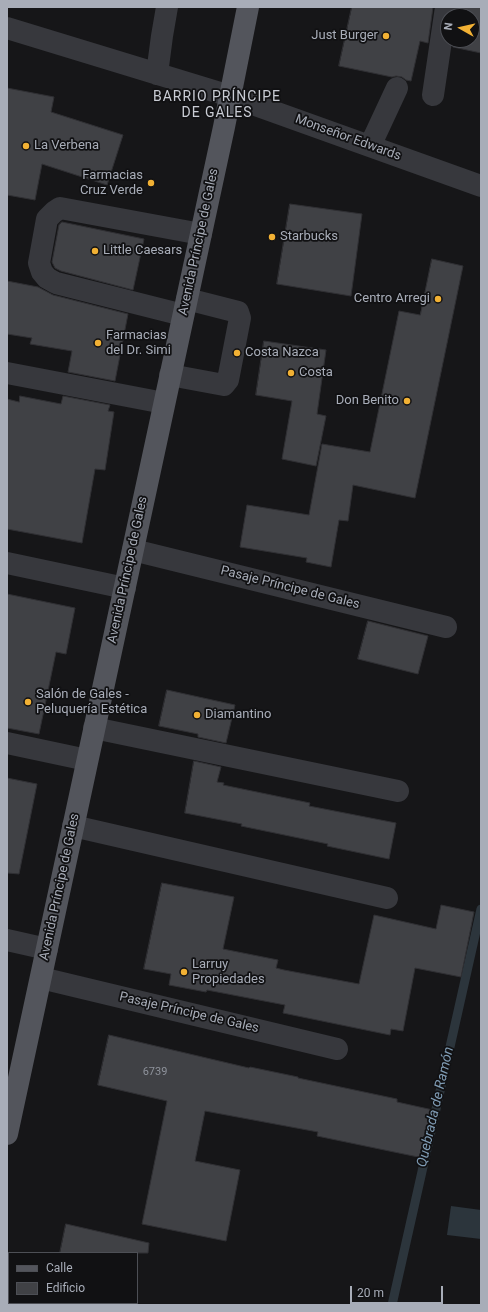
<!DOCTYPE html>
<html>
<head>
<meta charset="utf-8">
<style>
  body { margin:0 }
  #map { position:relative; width:488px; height:1312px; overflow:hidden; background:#161618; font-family:Roboto,sans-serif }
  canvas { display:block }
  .frame { position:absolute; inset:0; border:8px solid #a8adb8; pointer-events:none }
  .legend { position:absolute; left:8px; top:1252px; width:130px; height:52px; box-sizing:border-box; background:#111113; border:1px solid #4d4f55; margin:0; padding:5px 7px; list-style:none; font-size:12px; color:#a8adb8 }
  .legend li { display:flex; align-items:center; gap:8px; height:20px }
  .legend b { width:20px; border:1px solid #4d4f55 }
  .north { position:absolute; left:440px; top:8px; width:40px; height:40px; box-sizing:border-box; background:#111113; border:1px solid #4d4f55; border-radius:50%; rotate:278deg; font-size:11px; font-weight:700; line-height:16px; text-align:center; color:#a8adb8 }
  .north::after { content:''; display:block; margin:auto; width:14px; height:18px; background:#f2b134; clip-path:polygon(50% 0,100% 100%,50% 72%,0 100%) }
  .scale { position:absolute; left:350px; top:1286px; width:93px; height:18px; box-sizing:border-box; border:2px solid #a8adb8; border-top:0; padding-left:5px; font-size:12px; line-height:14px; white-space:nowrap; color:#a8adb8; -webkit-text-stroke:3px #111113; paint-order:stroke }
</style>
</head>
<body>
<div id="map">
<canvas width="488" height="1312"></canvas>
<div class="frame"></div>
<ul class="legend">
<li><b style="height:5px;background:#53555c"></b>Calle</li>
<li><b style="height:11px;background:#404145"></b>Edificio</li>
</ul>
<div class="north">N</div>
<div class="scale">20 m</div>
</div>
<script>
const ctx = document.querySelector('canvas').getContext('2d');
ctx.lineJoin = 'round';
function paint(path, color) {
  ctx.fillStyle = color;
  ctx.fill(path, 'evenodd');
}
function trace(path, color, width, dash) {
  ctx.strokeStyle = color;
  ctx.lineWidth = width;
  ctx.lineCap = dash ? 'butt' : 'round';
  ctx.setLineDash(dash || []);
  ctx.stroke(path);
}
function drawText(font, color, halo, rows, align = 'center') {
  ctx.font = font + ' Roboto,sans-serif';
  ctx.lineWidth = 3.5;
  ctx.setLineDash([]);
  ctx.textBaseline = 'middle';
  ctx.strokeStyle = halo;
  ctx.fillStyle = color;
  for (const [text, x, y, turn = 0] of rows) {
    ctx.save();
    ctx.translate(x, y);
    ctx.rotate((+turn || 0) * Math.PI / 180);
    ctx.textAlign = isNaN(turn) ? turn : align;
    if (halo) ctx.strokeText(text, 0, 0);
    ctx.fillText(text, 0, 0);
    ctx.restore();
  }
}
paint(new Path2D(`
  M 451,1206 L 481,1210 L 481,1239 L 447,1235 Z`), '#2c353c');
trace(new Path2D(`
  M 392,1305 L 481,909`), '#2c353c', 9);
const building = new Path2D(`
  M 352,7 L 433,7 L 428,43 L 420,41 L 411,81 L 406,80 L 402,77 L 396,76 L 392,77 L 339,66 Z
  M 458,7 L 481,7 L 481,53 L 453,47 L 454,40 L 472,40 L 472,16 L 457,16 Z
  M 7,88 L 54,97 L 51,112 L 123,135 L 107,185 L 42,164 L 35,200 L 7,195 Z
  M 290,204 L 362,214 L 351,296 L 277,284 Z
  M 62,222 L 144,239 L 133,290 L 61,271 L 55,268 L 52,262 L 59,225 Z
  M 432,259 L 463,266 L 415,498 L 353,485 L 348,521 L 339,520 L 331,567 L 306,562 L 307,558 L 240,547 L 247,505 L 309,515 L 322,444 L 370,452 L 399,311 L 420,315 Z
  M 7,281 L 38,287 L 53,295 L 128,314 L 115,381 L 68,372 L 72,351 L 30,344 L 32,338 L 7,334 Z
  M 264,341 L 326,350 L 317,414 L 326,416 L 316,466 L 282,459 L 292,401 L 256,395 Z
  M 20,396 L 61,404 L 63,396 L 110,405 L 108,411 L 114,412 L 105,470 L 95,469 L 82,543 L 7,529 L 7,399 L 19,402 Z
  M 7,594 L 75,608 L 66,654 L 56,652 L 39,734 L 7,728 Z
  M 368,621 L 428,636 L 418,674 L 358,659 Z
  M 167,690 L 235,705 L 226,743 L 198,737 L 198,734 L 159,726 Z
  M 194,761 L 221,767 L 217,782 L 224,783 L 223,785 L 310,803 L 309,806 L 396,823 L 389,859 L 327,846 L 328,844 L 241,826 L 242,824 L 185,813 Z
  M 7,778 L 37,784 L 19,874 L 7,873 Z
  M 162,883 L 234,897 L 223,949 L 278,960 L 276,968 L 284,970 L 359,984 L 374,915 L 436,929 L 441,905 L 474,912 L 461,977 L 415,968 L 403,1031 L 391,1029 L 390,1035 L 283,1013 L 285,1005 L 207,990 L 206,992 L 169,985 L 171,974 L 144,969 Z
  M 109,1035 L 249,1068 L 250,1067 L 298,1077 L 298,1078 L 397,1099 L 397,1102 L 433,1110 L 423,1158 L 317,1136 L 318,1132 L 205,1111 L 195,1161 L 240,1170 L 226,1241 L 142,1224 L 167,1101 L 98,1085 Z
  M 66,1224 L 149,1243 L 148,1253 L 60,1253 Z`);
paint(building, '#404145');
trace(building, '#303034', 1);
trace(new Path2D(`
  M 7,28 L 230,96 L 481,186
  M 157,74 L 162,36 L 167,7
  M 433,95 L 446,7
  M 370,146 L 397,88
  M 183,315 L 56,283 L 47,278 L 42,272 L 39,263 L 47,219 L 54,212 L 60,208 L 201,234
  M 7,373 L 164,403
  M 170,375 L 224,385 L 228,380 L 240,318 L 238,312 L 187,299
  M 133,550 L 446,627
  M 7,563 L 125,588
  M 94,728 L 398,791
  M 7,743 L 87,760
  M 73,826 L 387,898
  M 7,940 L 47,949
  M 41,978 L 337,1049`), '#37383d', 22);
trace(new Path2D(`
  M 7,1134 L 224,127 L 248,7`), '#53555c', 22);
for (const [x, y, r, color] of [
  [386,36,4,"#f2b134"],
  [26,146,4,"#f2b134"],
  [151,183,4,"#f2b134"],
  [272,237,4,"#f2b134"],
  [95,251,4,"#f2b134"],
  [438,299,4,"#f2b134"],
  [98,343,4,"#f2b134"],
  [237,353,4,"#f2b134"],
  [291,373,4,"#f2b134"],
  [407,401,4,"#f2b134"],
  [28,702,4,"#f2b134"],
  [197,715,4,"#f2b134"],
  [184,972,4,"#f2b134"]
]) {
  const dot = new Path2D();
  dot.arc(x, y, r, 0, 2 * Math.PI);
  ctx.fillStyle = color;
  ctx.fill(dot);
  trace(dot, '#111113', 1.5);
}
drawText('11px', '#8e929b', null, [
  ["6739",155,1072]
]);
drawText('13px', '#a8adb8', '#111113', [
  ["Just Burger",378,36,"right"],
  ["La Verbena",34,146],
  ["Farmacias",143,176,"right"],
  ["Cruz Verde",143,191,"right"],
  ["Starbucks",280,237],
  ["Little Caesars",103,251],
  ["Centro Arregi",430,299,"right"],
  ["Farmacias",106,336],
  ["del Dr. Simi",106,351],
  ["Costa Nazca",245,353],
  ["Costa",299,373],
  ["Don Benito",399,401,"right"],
  ["Salón de Gales -",36,695],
  ["Peluquería Estética",36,710],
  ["Diamantino",205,715],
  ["Larruy",192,965],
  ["Propiedades",192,980]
], 'left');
drawText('13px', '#a8adb8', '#111113', [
  ["Monseñor Edwards",348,138,20],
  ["Avenida Príncipe de Gales",199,242,-78],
  ["Avenida Príncipe de Gales",128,570,-78],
  ["Pasaje Príncipe de Gales",290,588,14],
  ["Avenida Príncipe de Gales",60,887,-78],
  ["Pasaje Príncipe de Gales",189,1013,13]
]);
ctx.letterSpacing = '1px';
drawText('14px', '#c9ccd4', '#111113', [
  ["BARRIO PRÍNCIPE",217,97],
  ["DE GALES",217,113]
]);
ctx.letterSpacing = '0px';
drawText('italic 14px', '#7f9bb3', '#111113', [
  ["Quebrada de Ramón",436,1107,-77]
]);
</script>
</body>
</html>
